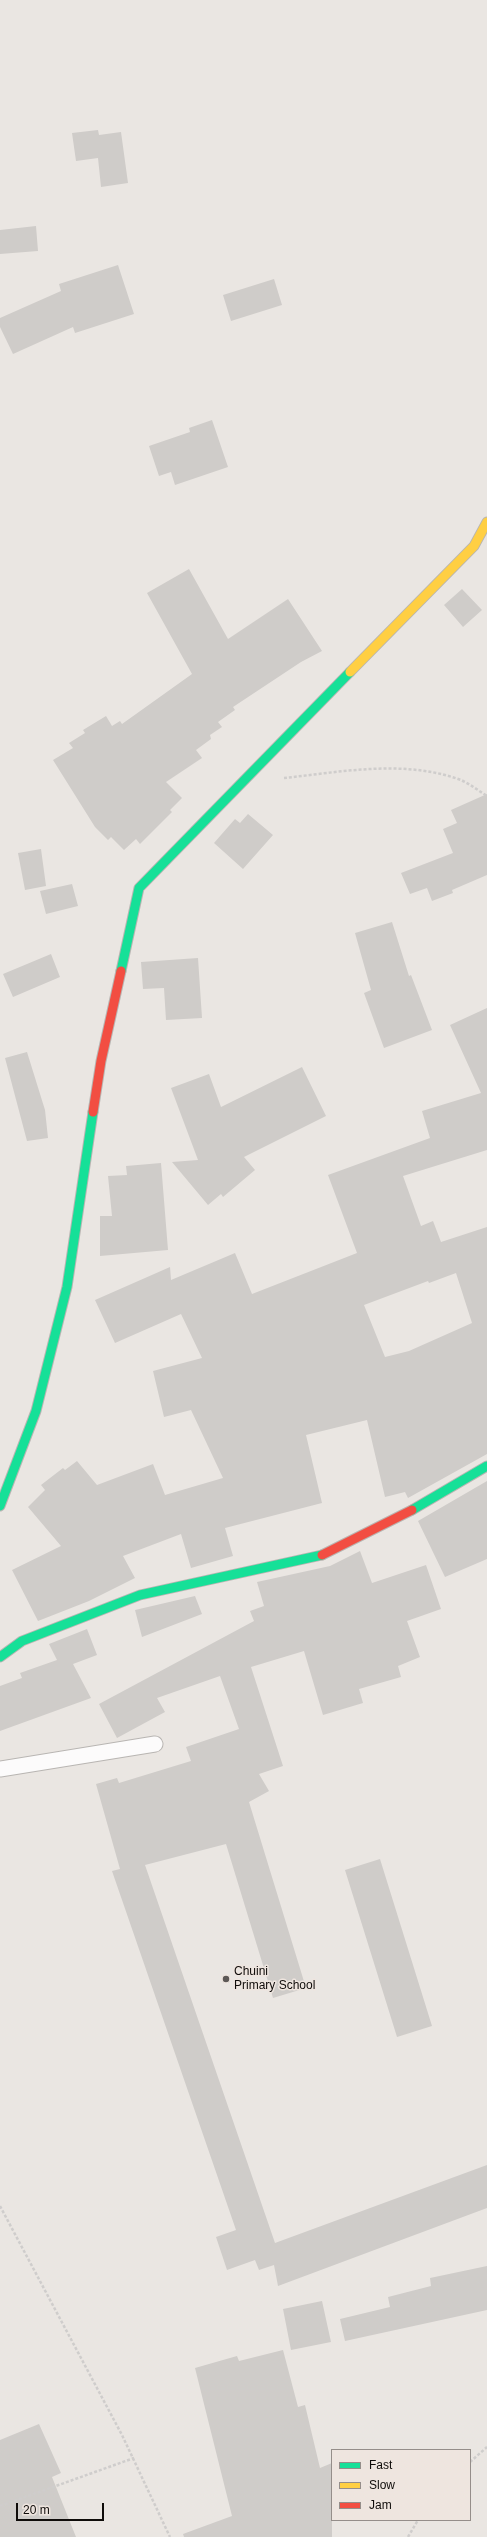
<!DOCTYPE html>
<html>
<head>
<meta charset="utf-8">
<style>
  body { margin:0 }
  #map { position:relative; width:487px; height:2537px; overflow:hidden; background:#eae6e2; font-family:Helvetica,sans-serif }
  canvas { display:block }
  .legend { position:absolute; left:331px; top:2449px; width:140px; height:72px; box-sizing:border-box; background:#eee5df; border:1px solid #958e8a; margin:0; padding:5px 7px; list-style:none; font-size:12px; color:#0f0c0a }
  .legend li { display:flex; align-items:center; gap:8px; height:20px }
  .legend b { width:20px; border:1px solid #958e8a }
  .scale { position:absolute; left:16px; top:2503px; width:88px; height:18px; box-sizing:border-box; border:2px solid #0f0c0a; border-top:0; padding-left:5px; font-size:12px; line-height:14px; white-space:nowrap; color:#0f0c0a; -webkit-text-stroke:3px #eee5df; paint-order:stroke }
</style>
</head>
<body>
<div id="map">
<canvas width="487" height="2537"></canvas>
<ul class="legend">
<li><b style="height:5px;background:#16e098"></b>Fast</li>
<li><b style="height:5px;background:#ffcf43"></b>Slow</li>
<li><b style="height:5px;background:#f24e42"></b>Jam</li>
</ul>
<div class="scale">20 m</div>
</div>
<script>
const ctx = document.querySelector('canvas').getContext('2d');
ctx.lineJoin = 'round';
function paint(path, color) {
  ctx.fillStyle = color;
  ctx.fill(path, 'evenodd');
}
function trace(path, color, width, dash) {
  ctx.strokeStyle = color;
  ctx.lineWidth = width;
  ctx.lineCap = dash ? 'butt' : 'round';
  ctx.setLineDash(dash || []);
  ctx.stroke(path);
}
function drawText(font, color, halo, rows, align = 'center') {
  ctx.font = font + ' Helvetica,sans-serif';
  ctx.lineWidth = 3;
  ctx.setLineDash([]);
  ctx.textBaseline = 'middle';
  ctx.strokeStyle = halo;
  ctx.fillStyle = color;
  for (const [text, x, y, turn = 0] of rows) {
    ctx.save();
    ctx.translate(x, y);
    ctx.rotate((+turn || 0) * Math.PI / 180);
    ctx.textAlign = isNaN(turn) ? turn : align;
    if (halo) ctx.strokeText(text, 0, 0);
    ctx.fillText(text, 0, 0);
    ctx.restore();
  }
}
paint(new Path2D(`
  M 98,130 L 99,135 L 121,132 L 128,183 L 101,187 L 98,158 L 76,161 L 72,133 Z
  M 36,226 L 38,251 L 0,254 L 0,230 Z
  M 118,265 L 134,314 L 75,333 L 73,327 L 13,354 L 0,327 L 0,318 L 61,291 L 59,284 Z
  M 274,279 L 282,305 L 231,321 L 223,295 Z
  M 212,420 L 228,467 L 175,485 L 171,472 L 159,476 L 149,446 L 190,432 L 189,428 Z
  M 189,569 L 228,639 L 288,599 L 322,651 L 301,662 L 233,707 L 235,710 L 218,722 L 222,727 L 210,735 L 211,739 L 196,750 L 202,758 L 166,782 L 182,798 L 170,810 L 172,812 L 140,844 L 136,839 L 124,850 L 111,837 L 108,840 L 95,827 L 53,760 L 73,748 L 69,743 L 85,733 L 83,730 L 106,716 L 112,726 L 120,721 L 122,724 L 192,674 L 147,593 Z
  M 462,589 L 482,610 L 463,627 L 444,605 Z
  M 487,794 L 487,875 L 452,890 L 453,893 L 432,901 L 427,888 L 410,894 L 401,873 L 453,853 L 443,829 L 457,823 L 451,810 Z
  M 248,814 L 273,835 L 243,869 L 214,843 L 235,819 L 240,823 Z
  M 41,849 L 46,886 L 25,890 L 18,853 Z
  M 72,884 L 78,906 L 46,914 L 40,891 Z
  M 392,922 L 409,976 L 411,975 L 432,1030 L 384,1048 L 364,993 L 371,990 L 355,933 Z
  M 51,954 L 60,977 L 13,997 L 3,974 Z
  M 198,958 L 202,1018 L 166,1020 L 164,988 L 143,989 L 141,962 Z
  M 487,1008 L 487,1150 L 403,1176 L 421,1226 L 433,1221 L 441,1242 L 487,1227 L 487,1454 L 408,1498 L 405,1492 L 385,1497 L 367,1420 L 306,1435 L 322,1503 L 225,1528 L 233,1556 L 191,1568 L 181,1534 L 123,1556 L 135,1578 L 89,1601 L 38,1621 L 12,1570 L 61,1546 L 28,1507 L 45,1490 L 41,1485 L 63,1468 L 65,1470 L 77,1461 L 97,1485 L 153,1464 L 165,1495 L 223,1478 L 191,1410 L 164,1417 L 153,1371 L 202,1358 L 181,1314 L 115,1343 L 95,1300 L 170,1267 L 171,1280 L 235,1253 L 252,1294 L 357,1253 L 328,1175 L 430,1138 L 422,1111 L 481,1093 L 450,1025 ZM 456,1273 L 472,1323 L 409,1351 L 385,1357 L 364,1305 L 428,1281 L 429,1283 Z
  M 27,1052 L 45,1110 L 48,1138 L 27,1141 L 5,1058 Z
  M 302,1067 L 326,1116 L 244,1157 L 255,1170 L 223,1197 L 221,1194 L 208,1205 L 172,1162 L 198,1160 L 171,1088 L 209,1074 L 221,1107 Z
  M 161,1163 L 168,1250 L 100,1256 L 100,1216 L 112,1216 L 108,1176 L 127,1175 L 126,1166 Z
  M 487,1481 L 487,1559 L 445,1577 L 418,1521 Z
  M 360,1551 L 372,1583 L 426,1565 L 441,1609 L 407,1621 L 420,1657 L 398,1666 L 401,1677 L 359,1689 L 363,1703 L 323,1715 L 304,1651 L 251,1667 L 283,1766 L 259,1774 L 269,1791 L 249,1802 L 306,1988 L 273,1998 L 226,1844 L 145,1865 L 275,2243 L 487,2165 L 487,2208 L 278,2286 L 274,2265 L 259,2270 L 255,2260 L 227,2270 L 216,2237 L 236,2230 L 112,1871 L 120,1869 L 96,1784 L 117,1778 L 119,1783 L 191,1761 L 186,1747 L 239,1729 L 220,1676 L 157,1698 L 165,1712 L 117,1738 L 99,1704 L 254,1621 L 250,1611 L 264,1606 L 257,1582 L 330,1566 Z
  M 195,1596 L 202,1614 L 142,1637 L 135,1610 Z
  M 87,1629 L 97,1655 L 73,1664 L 91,1698 L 0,1731 L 0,1686 L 22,1678 L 20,1673 L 57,1660 L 49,1644 Z
  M 380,1859 L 432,2026 L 397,2037 L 345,1870 Z
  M 487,2266 L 487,2310 L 345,2341 L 340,2319 L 390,2307 L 388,2297 L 431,2286 L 430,2278 Z
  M 322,2301 L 331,2342 L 291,2350 L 283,2309 Z
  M 283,2350 L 298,2407 L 305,2405 L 320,2468 L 332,2463 L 332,2537 L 184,2537 L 183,2534 L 232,2516 L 195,2368 L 237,2356 L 239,2361 Z
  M 39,2424 L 61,2473 L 52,2477 L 76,2537 L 0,2537 L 0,2440 Z`), '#cfccc9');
const lane = new Path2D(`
  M 0,1769 L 155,1744`);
const fast = new Path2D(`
  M 121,971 L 139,888 L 350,672
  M 0,1506 L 36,1411 L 67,1287 L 93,1112
  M 412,1510 L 487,1466
  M 0,1657 L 22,1641 L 140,1595 L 322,1555`);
const slow = new Path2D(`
  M 350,672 L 474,546 L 487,522`);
const jam = new Path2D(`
  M 93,1112 L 101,1061 L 121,971
  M 322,1555 L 412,1510`);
trace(lane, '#b8b5b2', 17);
trace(fast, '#b8b5b2', 11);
trace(slow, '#b8b5b2', 11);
trace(jam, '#b8b5b2', 11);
trace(new Path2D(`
  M 284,778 C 341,772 404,759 461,780 C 470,784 479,791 487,796
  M 0,2206 L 122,2435 L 170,2537
  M 470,2462 L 487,2447
  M 0,2506 L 134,2458
  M 408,2537 L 418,2520`), '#cfcdcc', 2.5, [3, 2]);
trace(lane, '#fcfbfb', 15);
trace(fast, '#16e098', 9);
trace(slow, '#ffcf43', 9);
trace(jam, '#f24e42', 9);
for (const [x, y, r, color] of [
  [226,1979,4,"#5c5856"]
]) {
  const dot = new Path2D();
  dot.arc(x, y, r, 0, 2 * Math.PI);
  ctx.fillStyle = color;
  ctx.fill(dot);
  trace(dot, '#eee5df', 1.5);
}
drawText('12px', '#0f0c0a', '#eee5df', [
  ["Chuini",234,1972],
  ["Primary School",234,1986]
], 'left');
</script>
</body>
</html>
